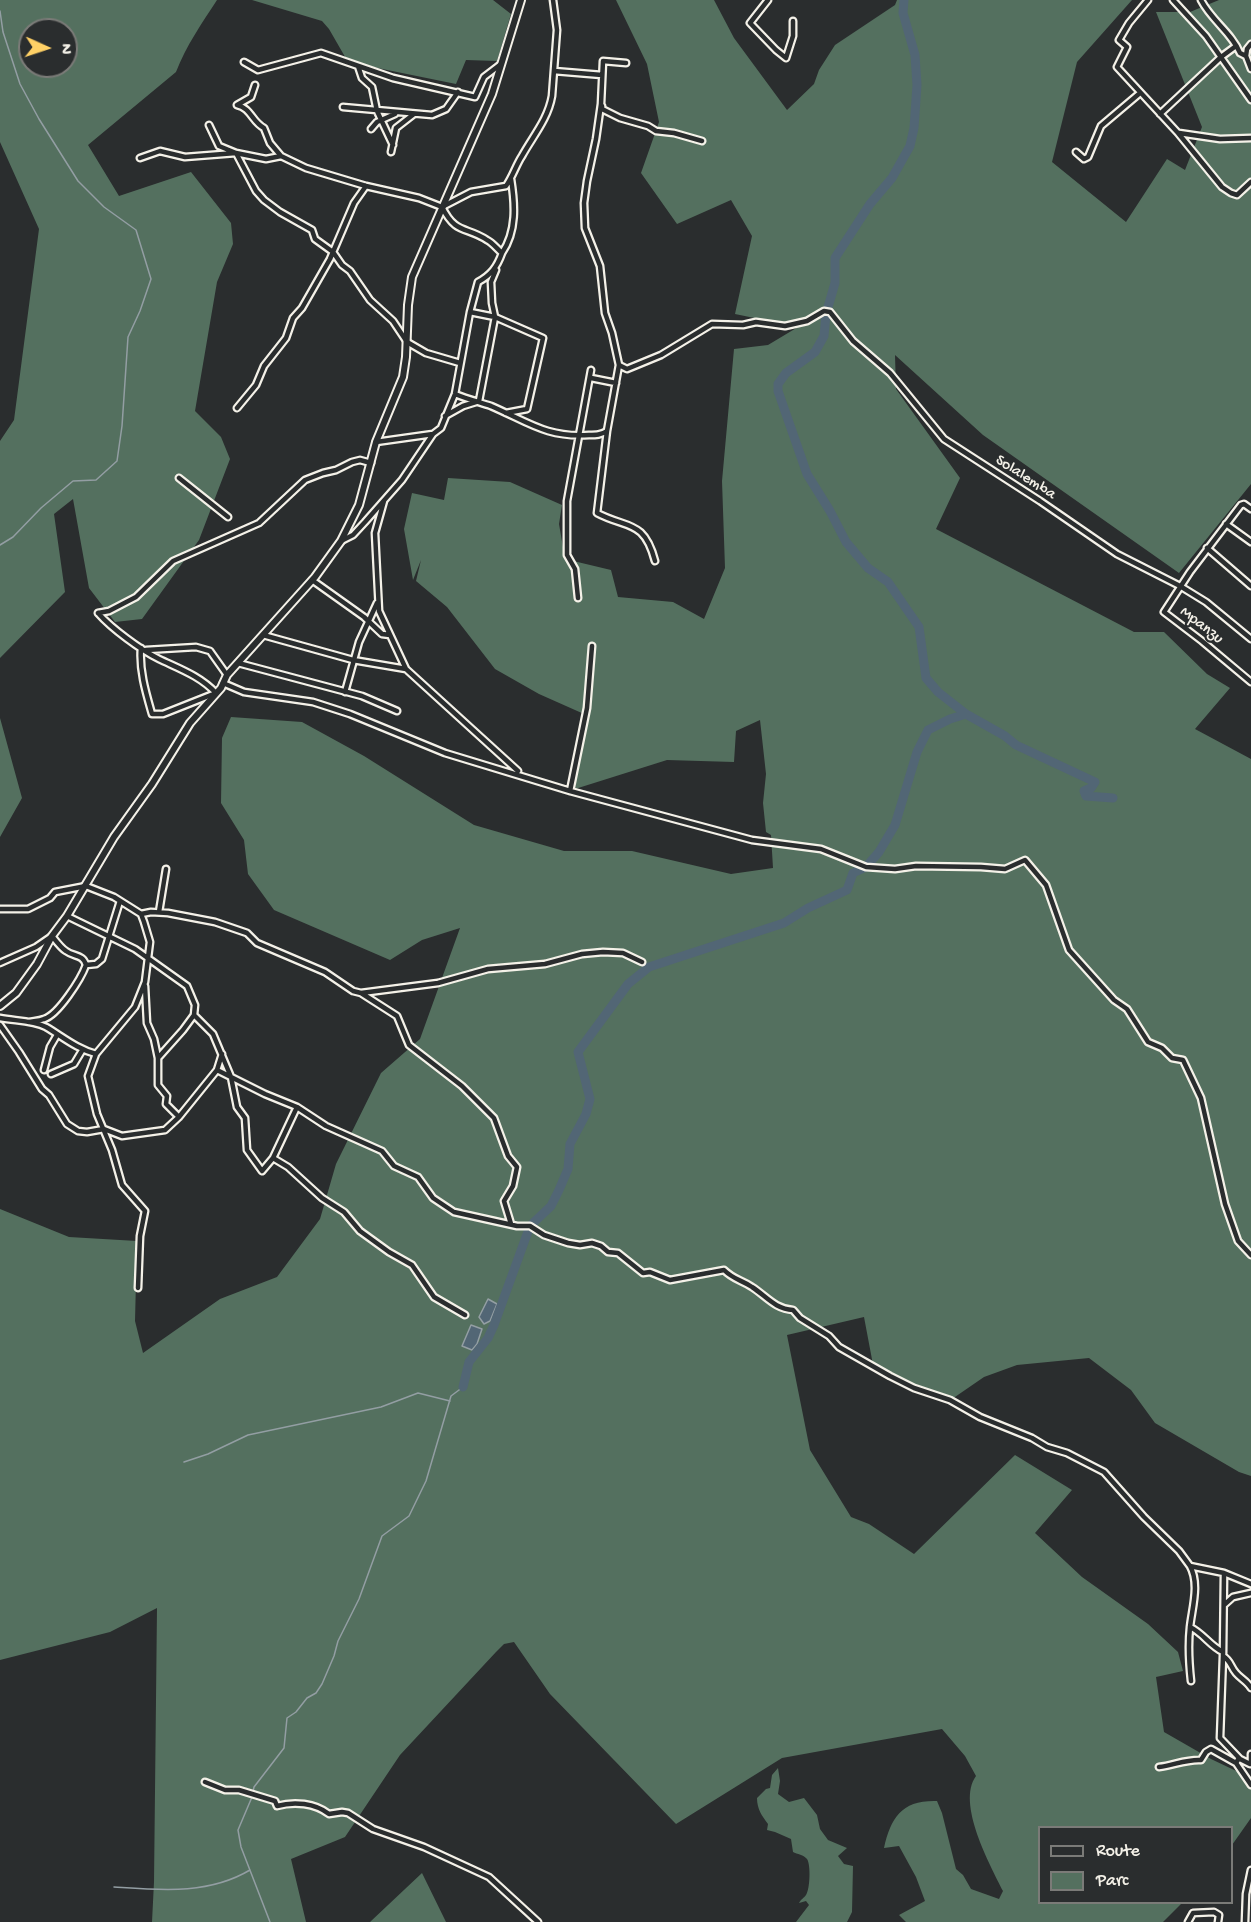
<!DOCTYPE html>
<html>
<head>
<meta charset="utf-8">
<style>
  body { margin:0 }
  #map { position:relative; width:1251px; height:1922px; overflow:hidden; background:#2a2d2e; font-family:"Gochi Hand",sans-serif }
  canvas { display:block }
  .legend { position:absolute; left:1038px; top:1826px; width:195px; height:78px; box-sizing:border-box; background:#2a2d2e; border:2px solid #7b7b78; margin:0; padding:8px 10px; list-style:none; font-size:18px; color:#f4f1e8 }
  .legend li { display:flex; align-items:center; gap:12px; height:30px }
  .legend b { width:30px; border:2px solid #7b7b78 }
  .north { position:absolute; left:18px; top:18px; width:60px; height:60px; box-sizing:border-box; background:#2a2d2e; border:2px solid #7b7b78; border-radius:50%; rotate:93deg; font-size:16px; font-weight:700; line-height:24px; text-align:center; color:#f4f1e8 }
  .north::after { content:''; display:block; margin:auto; width:21px; height:27px; background:#ffd166; clip-path:polygon(50% 0,100% 100%,50% 72%,0 100%) }
</style>
</head>
<body>
<div id="map">
<canvas width="1251" height="1922"></canvas>
<ul class="legend">
<li><b style="height:8px;background:#2a2d2e"></b>Route</li>
<li><b style="height:16px;background:#54705f"></b>Parc</li>
</ul>
<div class="north">N</div>
</div>
<script>
const ctx = document.querySelector('canvas').getContext('2d');
ctx.lineJoin = 'round';
function paint(path, color) {
  ctx.fillStyle = color;
  ctx.fill(path, 'evenodd');
}
function trace(path, color, width, dash) {
  ctx.strokeStyle = color;
  ctx.lineWidth = width;
  ctx.lineCap = dash ? 'butt' : 'round';
  ctx.setLineDash(dash || []);
  ctx.stroke(path);
}
function drawText(font, color, halo, rows, align = 'center') {
  ctx.font = font + ' "Gochi Hand",sans-serif';
  ctx.lineWidth = 4.5;
  ctx.setLineDash([]);
  ctx.textBaseline = 'middle';
  ctx.strokeStyle = halo;
  ctx.fillStyle = color;
  for (const [text, x, y, turn = 0] of rows) {
    ctx.save();
    ctx.translate(x, y);
    ctx.rotate((+turn || 0) * Math.PI / 180);
    ctx.textAlign = isNaN(turn) ? turn : align;
    if (halo) ctx.strokeText(text, 0, 0);
    ctx.fillText(text, 0, 0);
    ctx.restore();
  }
}
paint(new Path2D(`
  M 0,0 L 217,0 C 202,23 186,46 176,72 L 88,145 L 119,196 L 191,172 L 231,223 L 233,244 L 217,282 L 195,411 L 221,437 L 230,459 L 199,540 L 142,619 L 115,622 L 89,588 L 73,499 L 54,514 L 65,592 L 0,658 L 0,441 L 14,420 L 39,229 L 0,142 ZM 30,30 L 66,30 L 66,66 L 30,66 Z
  M 252,0 L 493,0 L 511,14 L 497,61 L 466,60 L 456,84 L 348,62 L 329,29 L 322,21 Z
  M 616,0 L 714,0 L 734,38 L 787,110 L 814,84 L 819,70 L 835,45 L 895,5 L 897,0 L 1132,0 L 1077,62 L 1052,162 L 1126,222 L 1167,159 L 1185,170 L 1202,127 L 1156,12 L 1190,12 L 1219,0 L 1251,0 L 1251,484 L 1179,573 L 983,435 L 895,355 L 896,389 L 960,478 L 936,529 L 1134,632 L 1164,632 L 1207,674 L 1230,688 L 1195,729 L 1251,759 L 1251,1476 L 1239,1472 L 1155,1423 L 1131,1390 L 1089,1358 L 1017,1365 L 984,1377 L 952,1399 L 874,1370 L 864,1317 L 787,1335 L 810,1450 L 851,1517 L 869,1524 L 914,1554 L 1015,1455 L 1072,1490 L 1035,1533 L 1082,1577 L 1148,1624 L 1178,1652 L 1183,1671 L 1156,1677 L 1164,1732 L 1211,1759 L 1251,1778 L 1251,1818 L 1232,1845 L 1232,1828 L 1040,1828 L 1040,1902 L 1182,1903 L 1163,1922 L 906,1922 L 899,1915 L 925,1901 L 916,1877 L 899,1846 L 884,1848 C 891,1817 902,1800 937,1801 L 942,1813 L 956,1869 L 963,1875 L 971,1889 L 999,1899 L 1003,1891 C 990,1865 956,1803 976,1776 L 965,1756 L 942,1729 L 782,1758 L 676,1824 L 550,1694 L 514,1642 L 504,1644 L 496,1652 L 400,1755 L 345,1837 L 291,1859 L 306,1922 L 152,1922 L 154,1882 L 157,1608 L 110,1632 L 0,1660 L 0,1209 L 69,1237 L 137,1241 L 135,1321 L 143,1353 L 220,1299 L 277,1277 L 320,1219 L 336,1164 L 381,1073 L 420,1039 L 460,928 L 422,940 L 390,960 L 274,910 L 248,874 L 244,840 L 221,803 L 222,738 L 231,717 L 302,722 L 364,756 L 474,825 L 564,851 L 632,851 L 731,874 L 773,868 L 771,835 L 766,832 L 763,803 L 766,774 L 760,720 L 736,731 L 734,762 L 667,760 L 575,789 L 584,714 L 539,694 L 495,669 L 447,607 L 416,581 L 421,560 L 413,580 L 404,529 L 412,493 L 444,500 L 448,478 L 510,482 L 562,505 L 559,524 L 565,559 L 611,570 L 618,597 L 673,602 L 704,619 L 725,568 L 722,481 L 734,349 L 768,345 L 798,327 L 735,314 L 752,236 L 731,200 L 677,224 L 641,173 L 659,122 L 647,64 Z
  M 0,718 L 22,798 L 0,837 Z
  M 778,1768 L 780,1781 L 778,1794 L 789,1802 L 804,1798 L 817,1815 L 820,1829 L 828,1840 L 847,1848 L 838,1856 L 844,1864 L 853,1866 L 852,1912 L 847,1922 L 796,1922 L 809,1905 L 806,1901 L 799,1903 C 801,1899 804,1898 806,1895 C 810,1889 811,1865 807,1859 C 804,1855 797,1854 793,1852 L 791,1839 L 775,1832 L 767,1830 L 768,1824 C 762,1816 757,1809 757,1798 L 766,1789 L 770,1788 L 772,1775 Z
  M 422,1873 L 446,1922 L 370,1922 Z`), '#54705f');
const water = new Path2D(`
  M 488,1299 L 497,1304 L 490,1321 L 484,1324 L 479,1317 Z
  M 471,1325 L 482,1329 L 477,1344 L 472,1350 L 462,1346 Z`);
paint(water, '#526675');
trace(water, '#939ea3', 1.5);
trace(new Path2D(`
  M 0,11 L 3,32 L 20,84 L 39,119 L 78,181 L 104,207 L 136,230 L 151,279 L 140,311 L 128,337 L 122,426 L 117,461 L 96,480 L 73,481 L 41,508 L 13,537 L 0,545
  M 184,1462 L 208,1454 L 248,1435 L 381,1407 L 418,1393 L 450,1401
  M 253,1792 L 254,1787 L 284,1748 L 287,1718 L 296,1712 L 307,1698 L 316,1693 L 322,1684 L 334,1656 L 338,1641 L 359,1599 L 382,1536 L 409,1516 L 426,1481 L 451,1396 L 463,1387
  M 252,1797 L 238,1830 L 241,1847 L 270,1922
  M 114,1887 C 160,1890 208,1895 250,1870`), '#939ea3', 1.5);
trace(new Path2D(`
  M 904,0 L 903,13 L 915,55 L 917,85 L 914,128 L 910,146 L 892,178 L 870,204 L 835,258 L 835,283 L 826,314 L 824,336 L 815,352 L 786,373 L 778,384 L 778,391 L 807,474 L 830,511 L 846,542 L 868,568 L 888,582 L 919,627 L 926,678 L 938,692 L 966,714 L 1005,736 L 1016,745 L 1095,782 L 1091,788 L 1084,791 L 1086,796 L 1113,798
  M 463,1387 L 469,1362 L 488,1338 L 494,1325 L 530,1226 L 551,1206 L 559,1190 L 568,1169 L 570,1144 L 586,1114 L 590,1099 L 578,1052 L 628,984 L 649,967 L 784,923 L 808,908 L 847,890 L 853,873 L 866,867 L 879,852 L 895,825 L 917,752 L 928,730 L 950,719 L 966,714`), '#526675', 9);
const street = new Path2D(`
  M 768,0 L 750,23 L 776,50 L 786,58 L 793,36 L 793,21
  M 1148,0 L 1129,23 L 1119,40 L 1127,47 L 1117,67 L 1178,133 L 1222,187 L 1231,193 L 1237,195 L 1251,182
  M 1173,0 L 1206,36 L 1251,100
  M 1201,0 C 1211,20 1232,33 1240,53 L 1246,56 L 1251,69
  M 1246,56 L 1247,49 L 1251,44
  M 244,62 L 258,70 L 321,53 L 393,78 L 475,97 L 484,77 L 501,64
  M 358,66 L 362,78 L 372,87 L 377,111 L 393,145
  M 554,71 L 602,75
  M 237,105 C 251,108 252,122 264,128 L 270,143 L 281,156
  M 237,105 L 251,97 L 255,85
  M 602,106 L 602,109 L 620,118 L 648,126 L 656,131 L 674,133 L 702,141
  M 343,107 L 432,115 L 446,109 L 458,92
  M 1160,114 L 1221,57 L 1236,46
  M 371,129 L 377,122 L 395,114
  M 1179,133 L 1220,139 L 1251,138
  M 391,152 L 396,128 L 414,114
  M 1076,152 L 1084,159 L 1088,157 L 1101,126 L 1140,93
  M 236,153 L 266,159 L 281,156 L 306,168 L 366,186 L 419,198 L 442,207 C 456,235 466,226 487,240 C 493,243 497,249 502,253 C 497,267 491,275 478,282 L 470,312 L 495,317 L 543,338 L 527,409 L 506,413
  M 236,153 L 256,191 L 264,200 L 280,212 L 312,230 L 315,239 L 333,252 L 342,265 L 350,271 L 370,300 L 393,321 L 407,342 L 426,353 L 460,363
  M 140,158 L 160,151 L 185,157 L 236,153 L 219,146 L 209,125
  M 442,207 L 471,192 L 506,186 C 513,176 516,165 522,156 C 533,136 548,119 552,96 L 557,30 L 553,0
  M 502,253 C 517,231 515,204 511,179
  M 619,365 L 627,369 L 661,355 L 712,324 L 743,325 L 756,322 L 785,326 L 807,321 L 824,311 L 830,312 L 853,341 L 890,373 L 944,439 L 1040,501 L 1117,554 L 1180,586 L 1206,602 L 1251,639
  M 591,378 L 616,383
  M 455,394 C 467,399 479,402 491,406 C 528,422 547,438 589,435 C 596,435 601,435 607,431 L 619,365 L 612,333 L 605,313 L 600,266 L 585,228 L 584,203 L 587,181 L 596,139 L 601,104 L 603,61 L 626,63
  M 237,408 L 256,385 L 264,366 L 286,338 L 293,318 L 302,308 L 330,259 L 354,203 L 366,186
  M 445,416 L 463,406 L 479,401 L 495,317 L 492,303 L 491,282 L 496,270
  M 607,431 L 597,513 C 627,529 644,519 655,561
  M 376,442 L 433,434
  M 179,478 L 228,517
  M 384,501 L 375,533 L 379,611 L 406,669 L 518,771
  M 1251,509 L 1244,504 L 1241,505 L 1190,572 L 1164,612 L 1202,641 L 1251,682
  M 1226,524 L 1251,542
  M 341,541 L 353,535 L 365,522 L 402,480 L 433,434 L 441,428 L 455,394 L 470,312
  M 1207,548 L 1251,586
  M 312,580 L 364,617 L 382,634 L 390,635
  M 578,598 L 575,569 L 567,555 L 567,501 L 591,370
  M 98,613 L 109,611 L 136,597 L 173,561 L 259,523 L 305,480 L 323,473 L 336,470 L 352,462 L 360,460 L 371,463
  M 98,613 C 112,629 141,650 159,659 C 180,669 200,676 216,693 L 163,714 L 152,714 C 146,693 139,670 141,648
  M 263,635 L 353,660 L 406,669
  M 146,650 L 196,647 L 210,651 L 227,675
  M 238,663 L 362,696 L 397,711
  M 223,683 L 244,692 L 313,702 L 350,714 L 445,753 L 570,791 L 752,840 L 821,849 L 866,867 L 895,869 L 916,866 L 981,867 L 1005,869 L 1025,860 L 1046,885 L 1069,950 L 1114,1000 L 1127,1009 L 1148,1042 L 1162,1048 L 1172,1058 L 1183,1060 L 1201,1098 L 1225,1204 L 1238,1241 L 1251,1255
  M 345,692 L 359,642 L 377,603
  M 570,791 L 587,708 L 592,646
  M 0,909 L 28,909 L 50,898 L 55,892 L 86,886 L 114,897 L 141,914 L 144,922 L 150,942 L 145,982 L 135,1007 L 96,1054 L 88,1076 L 97,1114 L 112,1150 L 122,1185 L 145,1211 L 140,1236 L 138,1288
  M 159,912 L 166,869
  M 141,914 L 151,912 L 168,913 L 215,922 L 247,933 L 257,943 L 325,972 L 353,991 L 361,993 L 438,983 L 488,969 L 545,964 L 582,954 L 603,952 L 623,953 L 642,962
  M 67,916 L 135,949 L 187,986 L 195,1005 L 194,1015 L 213,1034 L 231,1077 L 237,1107 L 245,1118 L 247,1150 L 262,1171 L 273,1158 L 297,1107
  M 0,963 L 36,947 L 52,936 C 56,941 61,948 66,951 C 74,957 83,954 86,965 C 81,979 58,1015 44,1019 C 39,1021 34,1021 29,1022
  M 86,965 L 96,964 L 102,959 L 120,901
  M 145,986 L 147,1023 L 154,1039 L 158,1058 L 158,1085 L 167,1096 L 166,1104 L 179,1117
  M 361,993 L 397,1016 L 409,1045 L 462,1086 L 494,1118 L 508,1156 L 517,1167 L 513,1186 L 504,1201 L 511,1224
  M 0,1018 C 15,1021 32,1020 46,1027 C 63,1037 77,1049 96,1054
  M 0,1025 L 19,1052 L 42,1089 L 49,1095 L 67,1124 L 78,1131 L 87,1132 L 104,1129 L 122,1136 L 165,1130 L 179,1117 L 217,1070 L 222,1054
  M 158,1058 L 183,1030 L 194,1015
  M 44,1070 L 50,1047 L 57,1035
  M 217,1070 L 265,1094 L 297,1107 L 326,1126 L 382,1151 L 394,1166 L 418,1177 L 433,1198 L 454,1212 L 517,1226 L 530,1226 L 544,1235 L 568,1243 L 580,1245 L 592,1243 L 601,1246 L 608,1252 L 618,1253 L 643,1273 L 650,1272 L 670,1280 L 724,1270 C 734,1280 742,1280 752,1287 C 766,1296 775,1309 793,1310 L 800,1318 L 829,1336 L 839,1347 L 890,1376 L 914,1388 L 950,1400 L 980,1417 L 1032,1438 L 1047,1447 L 1067,1453 L 1104,1472 L 1144,1517 L 1179,1551 L 1190,1566 L 1224,1573 L 1251,1584
  M 51,1074 L 74,1064 L 83,1049
  M 273,1158 L 288,1167 L 322,1198 L 344,1212 L 360,1231 L 389,1252 L 412,1265 L 434,1297 L 465,1315
  M 1190,1566 C 1200,1584 1192,1608 1190,1627 C 1188,1645 1189,1663 1191,1681
  M 1224,1573 L 1223,1656 C 1231,1661 1230,1666 1236,1673 C 1241,1679 1247,1681 1251,1688
  M 1224,1605 L 1233,1597 L 1251,1593
  M 1190,1627 C 1203,1633 1210,1646 1223,1652
  M 1223,1656 L 1220,1738 L 1240,1759 L 1250,1764
  M 1251,1754 L 1251,1764
  M 1236,1763 L 1251,1785
  M 1159,1767 C 1174,1765 1187,1759 1201,1760 L 1206,1752 L 1211,1749 L 1236,1763 L 1239,1758
  M 205,1782 L 225,1790 L 239,1790 L 275,1801 L 277,1806 C 294,1801 315,1803 329,1814 L 342,1812 L 348,1813 L 373,1829 L 424,1847 L 489,1877 L 538,1922
  M 1188,1922 L 1193,1913 L 1214,1912 L 1219,1915 L 1218,1922
  M 1245,1922 L 1246,1894 L 1251,1870`);
const secondary = new Path2D(`
  M 0,1006 L 16,993 L 37,964 L 52,936 L 67,916 L 114,837 L 152,784 L 190,723 L 221,688 L 227,675 L 315,577 L 341,541 L 359,505 L 376,442 L 403,377 L 406,357 L 408,305 L 412,277 L 492,94 L 521,0`);
trace(street, '#f4f1e8', 9);
trace(secondary, '#f4f1e8', 10);
trace(street, '#2a2d2e', 4.5);
trace(secondary, '#2a2d2e', 6);
drawText('16px', '#f4f1e8', '#2a2d2e', [
  ["Solalemba",1025,478,33],
  ["Mpanzu",1201,626,38]
]);
</script>
</body>
</html>
